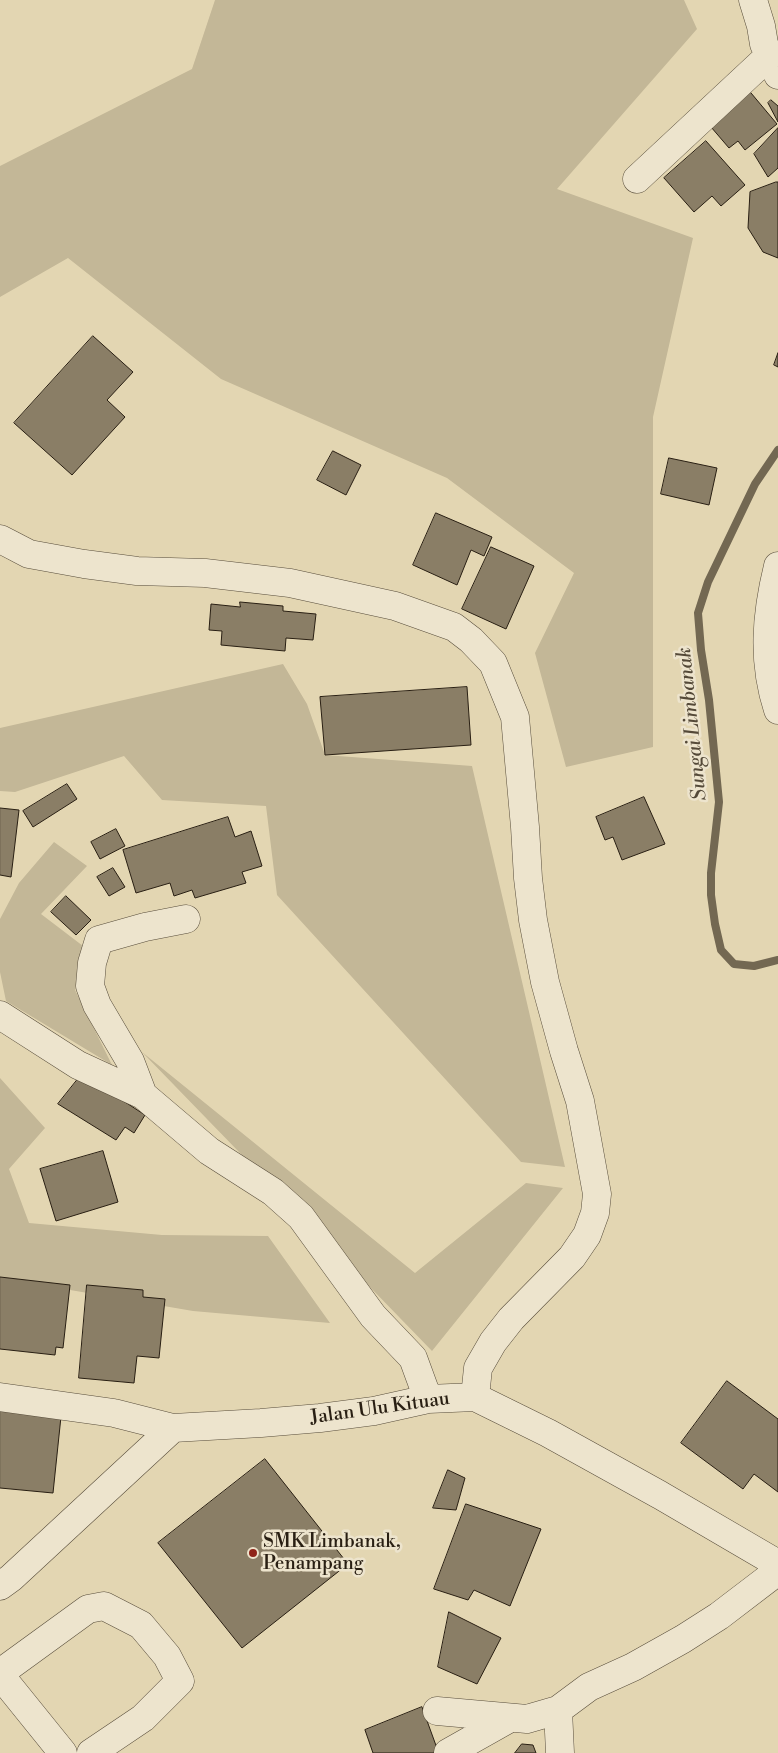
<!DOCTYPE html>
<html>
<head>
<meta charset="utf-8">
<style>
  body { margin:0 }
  canvas { display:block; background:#e3d6b2 }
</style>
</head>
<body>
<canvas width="778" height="1753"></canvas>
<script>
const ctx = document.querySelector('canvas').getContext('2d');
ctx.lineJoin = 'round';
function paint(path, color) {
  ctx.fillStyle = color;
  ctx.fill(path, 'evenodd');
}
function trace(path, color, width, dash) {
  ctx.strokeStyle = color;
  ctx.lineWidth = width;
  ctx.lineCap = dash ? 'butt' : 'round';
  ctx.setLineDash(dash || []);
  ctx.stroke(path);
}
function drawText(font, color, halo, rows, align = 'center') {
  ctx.font = font + ' "Libre Bodoni",serif';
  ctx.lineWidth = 5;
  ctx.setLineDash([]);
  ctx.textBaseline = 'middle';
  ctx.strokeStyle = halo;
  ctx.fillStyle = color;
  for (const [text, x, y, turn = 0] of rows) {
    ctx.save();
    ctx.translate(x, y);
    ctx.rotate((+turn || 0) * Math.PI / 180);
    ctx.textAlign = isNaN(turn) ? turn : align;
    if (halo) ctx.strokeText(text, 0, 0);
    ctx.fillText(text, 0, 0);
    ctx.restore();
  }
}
paint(new Path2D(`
  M 215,0 L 684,0 L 697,29 L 557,189 L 693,238 L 653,417 L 653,747 L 566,767 L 535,653 L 574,573 L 447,478 L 221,379 L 68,258 L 0,297 L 0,166 L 192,69 Z
  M 283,664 L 307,704 L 325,755 L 472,766 L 565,1167 L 521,1162 L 277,895 L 266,806 L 162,800 L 124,756 L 15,792 L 0,791 L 0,728 Z
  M 54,842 L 87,866 L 41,914 L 83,946 L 75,990 L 112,1065 L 6,1001 L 0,972 L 0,919 L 19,883 Z
  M 142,1052 L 415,1273 L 526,1183 L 563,1188 L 432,1351 Z
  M 0,1078 L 45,1128 L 9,1169 L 29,1223 L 162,1235 L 268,1236 L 330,1323 L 193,1311 L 0,1278 Z`), '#c3b797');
trace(new Path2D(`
  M 778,450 L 755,484 L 708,582 L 698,613 L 701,650 L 709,700 L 719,802 L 711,873 L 711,895 L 715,924 L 721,950 L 734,964 L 754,966 L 778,960`), '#736852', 8);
const building = new Path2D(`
  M 746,87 L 777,124 L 745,150 L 738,141 L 729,148 L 705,120 Z
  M 771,100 L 778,106 L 778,122 L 768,103 Z
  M 778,128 L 778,168 L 768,177 L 754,154 Z
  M 706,141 L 745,185 L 721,206 L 712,196 L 694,212 L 664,178 Z
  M 776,182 L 778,182 L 778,258 L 763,252 L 748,228 L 750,192 Z
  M 93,336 L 133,372 L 107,400 L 125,417 L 72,475 L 14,423 Z
  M 778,353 L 778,367 L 774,365 Z
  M 333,451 L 361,465 L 346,495 L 317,480 Z
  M 669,458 L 717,468 L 709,505 L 661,494 Z
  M 436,513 L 492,537 L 484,556 L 471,550 L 457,585 L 413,565 Z
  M 491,547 L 534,566 L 506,629 L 462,609 Z
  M 240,602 L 283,606 L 283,611 L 316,614 L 313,640 L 286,638 L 285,651 L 221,645 L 222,631 L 209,630 L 211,604 L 240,607 Z
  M 467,687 L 471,745 L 325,755 L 320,697 Z
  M 67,784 L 77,799 L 33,827 L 23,811 Z
  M 644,797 L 665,844 L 622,860 L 613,837 L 605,840 L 596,817 Z
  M 0,808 L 19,810 L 11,877 L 0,875 Z
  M 228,817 L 235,837 L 251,831 L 262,866 L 242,872 L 246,883 L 195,898 L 192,890 L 174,896 L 170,883 L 136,893 L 123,850 Z
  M 116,829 L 125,846 L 100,859 L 91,842 Z
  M 113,868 L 125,887 L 109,896 L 97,877 Z
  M 66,896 L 91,920 L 76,935 L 51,912 Z
  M 82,1074 L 145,1115 L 134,1133 L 125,1127 L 116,1140 L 58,1104 Z
  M 103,1151 L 118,1202 L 56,1221 L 40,1169 Z
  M 0,1277 L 70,1285 L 63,1348 L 56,1347 L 55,1355 L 0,1349 Z
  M 87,1285 L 143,1290 L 143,1297 L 165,1299 L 159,1358 L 137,1356 L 134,1383 L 79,1378 Z
  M 727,1381 L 778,1419 L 778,1492 L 754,1474 L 743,1489 L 681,1443 Z
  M 0,1401 L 62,1407 L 53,1493 L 0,1488 Z
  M 265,1459 L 348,1564 L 242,1648 L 158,1543 Z
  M 448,1470 L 465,1478 L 456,1510 L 433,1508 Z
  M 466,1504 L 541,1529 L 510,1606 L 474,1590 L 468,1600 L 434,1589 Z
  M 449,1612 L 501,1638 L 477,1684 L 438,1667 Z
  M 422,1707 L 438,1751 L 433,1753 L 373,1753 L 365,1730 Z
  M 522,1744 L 533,1745 L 536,1753 L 515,1753 Z`);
paint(building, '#8a7e66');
trace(building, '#291f13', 1);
const minor = new Path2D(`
  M 753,0 L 761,26 L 764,44 L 778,75
  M 637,179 L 770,55
  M 0,539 L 29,554 L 84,564 L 137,571 L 205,573 L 290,583 L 395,606 L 454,627 L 471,640 L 493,663 L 515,717 L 525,827 L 528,878 L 533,920 L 545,982 L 564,1051 L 580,1101 L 597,1194 L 595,1213 L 587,1235 L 572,1257 L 511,1319 L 493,1342 L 478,1368 L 475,1397
  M 778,566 C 766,615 762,661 778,710
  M 0,1015 L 78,1065 L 143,1095 L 209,1151 L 273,1192 L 301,1217 L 373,1316 L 413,1358 L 428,1399
  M 143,1095 L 130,1061 L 97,1005 L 90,986 L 92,963 L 99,940 L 145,927 L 186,919
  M 0,1397 L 114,1413 L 173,1428
  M 0,1586 L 11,1578 L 173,1428 L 261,1423 L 320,1418 L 374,1411 L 428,1399 L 475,1397 L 548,1433 L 660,1495 L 778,1564
  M 0,1673 L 88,1609 L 104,1606 L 141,1625 L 167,1656 L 180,1681 L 143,1718 L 91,1753
  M 0,1675 L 63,1753
  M 558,1710 L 560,1753
  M 437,1711 L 527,1719 L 558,1710 L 589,1687 L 633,1667 L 683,1639 L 719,1616 L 778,1571
  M 448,1753 L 510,1718`);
trace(minor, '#584d3b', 29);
trace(minor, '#ede4cd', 28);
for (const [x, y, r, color] of [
  [253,1553,5,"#8f2418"]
]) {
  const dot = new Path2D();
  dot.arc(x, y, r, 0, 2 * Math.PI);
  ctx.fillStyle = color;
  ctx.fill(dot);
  trace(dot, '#ede4cd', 2);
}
drawText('19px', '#291f13', '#ede4cd', [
  ["Jalan Ulu Kituau",380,1409,-8]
]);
drawText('19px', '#291f13', '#ede4cd', [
  ["SMK Limbanak,",263,1542],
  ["Penampang",263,1564]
], 'left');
drawText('italic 20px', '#544938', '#ede4cd', [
  ["Sungai Limbanak",693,724,-96]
]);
</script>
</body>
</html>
